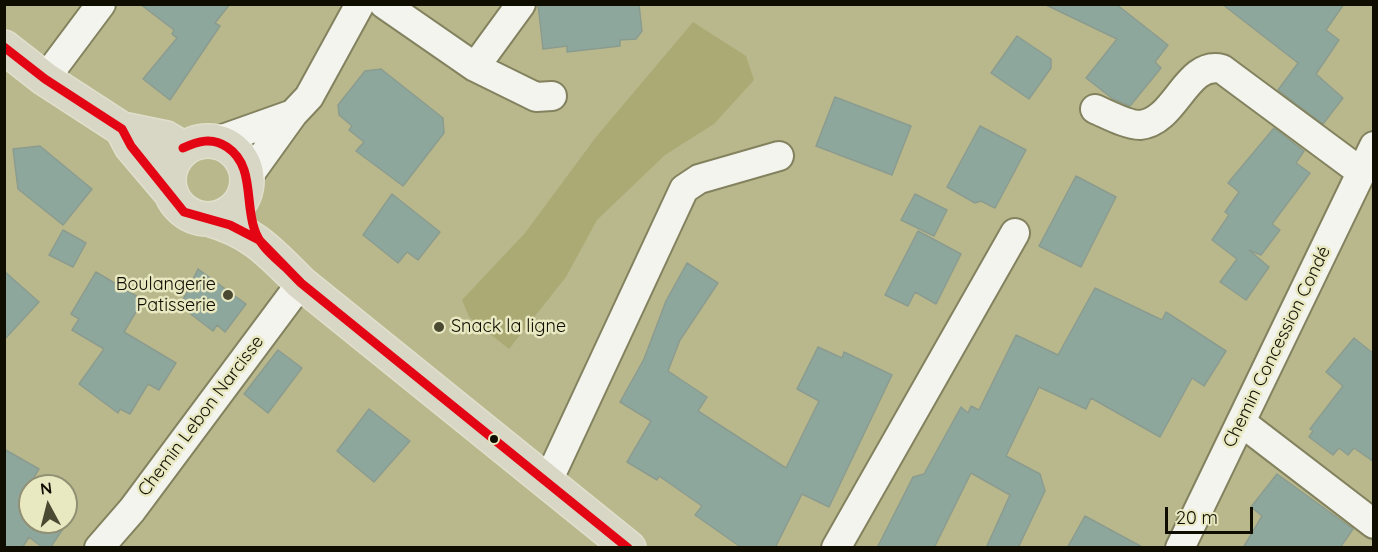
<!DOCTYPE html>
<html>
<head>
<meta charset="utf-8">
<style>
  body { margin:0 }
  #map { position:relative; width:1378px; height:552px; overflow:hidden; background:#b9b88d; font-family:Quicksand,sans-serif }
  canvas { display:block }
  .frame { position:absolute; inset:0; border:6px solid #0e0d00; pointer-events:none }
  .north { position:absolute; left:18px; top:474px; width:60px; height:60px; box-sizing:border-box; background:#e8e8c1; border:2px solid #919074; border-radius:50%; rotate:353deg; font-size:16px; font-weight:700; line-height:24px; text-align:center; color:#0e0d00 }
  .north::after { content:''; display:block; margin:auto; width:21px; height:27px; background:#4a4931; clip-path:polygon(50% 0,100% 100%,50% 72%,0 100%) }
  .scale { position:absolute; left:1165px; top:507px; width:88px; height:27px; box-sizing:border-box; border:3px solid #0e0d00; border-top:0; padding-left:8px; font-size:18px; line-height:21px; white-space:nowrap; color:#0e0d00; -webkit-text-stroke:4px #e8e8c1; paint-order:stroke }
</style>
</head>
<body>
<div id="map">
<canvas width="1378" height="552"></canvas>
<div class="frame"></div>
<div class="north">N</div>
<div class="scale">20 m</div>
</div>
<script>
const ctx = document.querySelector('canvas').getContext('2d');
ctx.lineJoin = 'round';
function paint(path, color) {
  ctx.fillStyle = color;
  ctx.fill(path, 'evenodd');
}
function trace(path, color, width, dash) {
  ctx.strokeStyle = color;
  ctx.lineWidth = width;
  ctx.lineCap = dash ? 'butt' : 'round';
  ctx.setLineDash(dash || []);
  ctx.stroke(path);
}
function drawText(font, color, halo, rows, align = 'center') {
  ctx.font = font + ' Quicksand,sans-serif';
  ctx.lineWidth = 5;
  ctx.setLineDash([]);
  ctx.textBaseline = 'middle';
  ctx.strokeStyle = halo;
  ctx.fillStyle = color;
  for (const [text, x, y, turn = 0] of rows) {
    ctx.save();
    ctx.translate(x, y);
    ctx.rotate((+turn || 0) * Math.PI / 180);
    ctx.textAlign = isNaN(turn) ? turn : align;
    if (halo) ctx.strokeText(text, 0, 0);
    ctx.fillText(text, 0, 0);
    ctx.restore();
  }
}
paint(new Path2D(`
  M 693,22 L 746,56 L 754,80 L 714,124 L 665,155 L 597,220 L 566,277 L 509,349 L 469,317 L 462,300 L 525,233 L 596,137 Z`), '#abaa74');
const building = new Path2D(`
  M 140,4 L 230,4 L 215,23 L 220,26 L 170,100 L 143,79 L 177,38 L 172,34 L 174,30 Z
  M 538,4 L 639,4 L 642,31 L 636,39 L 620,40 L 620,46 L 567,52 L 567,46 L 543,49 Z
  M 1044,4 L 1116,4 L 1168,45 L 1155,62 L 1161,68 L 1130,106 L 1113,99 L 1086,78 L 1117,39 Z
  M 1222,4 L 1344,4 L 1326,30 L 1339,40 L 1316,74 L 1343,98 L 1323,124 L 1278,90 L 1298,63 Z
  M 1017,36 L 1051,59 L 1051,68 L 1029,99 L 991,73 Z
  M 381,69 L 443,118 L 444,133 L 403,186 L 356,151 L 364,142 L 349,130 L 352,126 L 339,115 L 338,105 L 365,71 Z
  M 835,97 L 911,126 L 892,175 L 816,146 Z
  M 980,126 L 1026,150 L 995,208 L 981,201 L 975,203 L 947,187 Z
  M 1274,128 L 1304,151 L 1296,163 L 1310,173 L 1272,224 L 1280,230 L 1261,255 L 1249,250 L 1269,267 L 1246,300 L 1220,282 L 1237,259 L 1212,240 L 1229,215 L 1225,212 L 1239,192 L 1228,183 Z
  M 40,146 L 92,189 L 63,225 L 18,189 L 13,149 Z
  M 1076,176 L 1116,197 L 1081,267 L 1039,246 Z
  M 392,194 L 440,232 L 418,260 L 407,252 L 398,263 L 363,235 Z
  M 915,194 L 947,210 L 934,236 L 901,220 Z
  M 63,230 L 86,243 L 73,267 L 49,255 Z
  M 918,231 L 961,254 L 936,304 L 915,292 L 908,306 L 885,295 Z
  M 687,263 L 718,283 L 680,340 L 668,371 L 707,397 L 698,411 L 786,468 L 819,401 L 797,389 L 818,347 L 842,358 L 844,352 L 892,375 L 829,507 L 802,494 L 775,548 L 742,548 L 695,515 L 702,506 L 659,476 L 657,480 L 627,462 L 651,421 L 620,402 L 644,359 L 666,301 Z
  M 198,269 L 246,304 L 225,332 L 217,325 L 213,331 L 180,306 Z
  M 4,271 L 39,302 L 4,340 Z
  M 96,272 L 143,300 L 124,332 L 176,363 L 159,390 L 148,384 L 130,414 L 120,409 L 118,413 L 79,384 L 104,349 L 72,330 L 79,319 L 71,314 Z
  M 1095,288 L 1162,320 L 1166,312 L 1226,351 L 1204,386 L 1192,378 L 1160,437 L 1091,398 L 1086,409 L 1039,387 L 1006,456 L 1040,474 L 1045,491 L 1018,548 L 986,548 L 1010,495 L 971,473 L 934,548 L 877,548 L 913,477 L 924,474 L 961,407 L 968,413 L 971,406 L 979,410 L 1016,335 L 1058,355 Z
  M 1354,338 L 1374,354 L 1374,462 L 1354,448 L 1348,455 L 1339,448 L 1333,455 L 1309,437 L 1313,431 L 1310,429 L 1343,386 L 1326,372 Z
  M 278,350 L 302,368 L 268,413 L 244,394 Z
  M 369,409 L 410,441 L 374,482 L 337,451 Z
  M 4,449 L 39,469 L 34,477 L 43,486 L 30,486 L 30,522 L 66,522 L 66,507 L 73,514 L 50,548 L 43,548 L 29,537 L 22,548 L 4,548 Z
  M 1277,474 L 1353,529 L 1340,548 L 1243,548 L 1262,516 L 1251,507 Z
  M 1085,516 L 1144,548 L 1067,548 Z`);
paint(building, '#8ea79d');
trace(building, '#8b9c8f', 1.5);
const minor = new Path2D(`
  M 384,4 L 475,67 L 536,97 L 552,96
  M 475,67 L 521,4
  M 45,79 L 101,4
  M 1095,109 C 1107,114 1127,125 1140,125 C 1176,122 1186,60 1222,69 L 1361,172
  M 217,141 L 293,114
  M 247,178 L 293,114 L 309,97 L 360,4
  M 1241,422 L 1374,524
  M 547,483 L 684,189 L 699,179 L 779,156
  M 99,548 L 132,510 L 301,283
  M 836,548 L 1015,233
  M 1180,548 L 1374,146`);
const major = new Path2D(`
  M 4,47 L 45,79 L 122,129 L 166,138 L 183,148
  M 122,129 L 131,146 L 170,192
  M169 180a39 39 0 1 1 78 0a39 39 0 1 1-78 0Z
  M 208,219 C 253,232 269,251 301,283 L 629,548`);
trace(minor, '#83825f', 32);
trace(major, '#e0dfcc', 36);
trace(minor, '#f4f4ee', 28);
trace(major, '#d8d7c5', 33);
trace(new Path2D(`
  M 4,47 L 45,79 L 122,129 L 131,146 L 184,212 L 230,225 L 259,240 L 301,283 L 628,548
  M 183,148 C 198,141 212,137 227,147 C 254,165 245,200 254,228 C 259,245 272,255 285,267`), '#e30513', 9);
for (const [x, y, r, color] of [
  [228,295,6,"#4a4931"],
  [439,327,6,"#4a4931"],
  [494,439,5,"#0e0d00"]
]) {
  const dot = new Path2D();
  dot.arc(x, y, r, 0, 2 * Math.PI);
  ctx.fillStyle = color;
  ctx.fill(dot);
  trace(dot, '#e8e8c1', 2);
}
drawText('18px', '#0e0d00', '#e8e8c1', [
  ["Boulangerie",216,285],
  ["Patisserie",216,306],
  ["Snack la ligne",451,327,"left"]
], 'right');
drawText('18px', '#0e0d00', '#e8e8c1', [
  ["Chemin Concession Condé",1277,347,-64],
  ["Chemin Lebon Narcisse",201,416,-53]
]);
</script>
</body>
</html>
